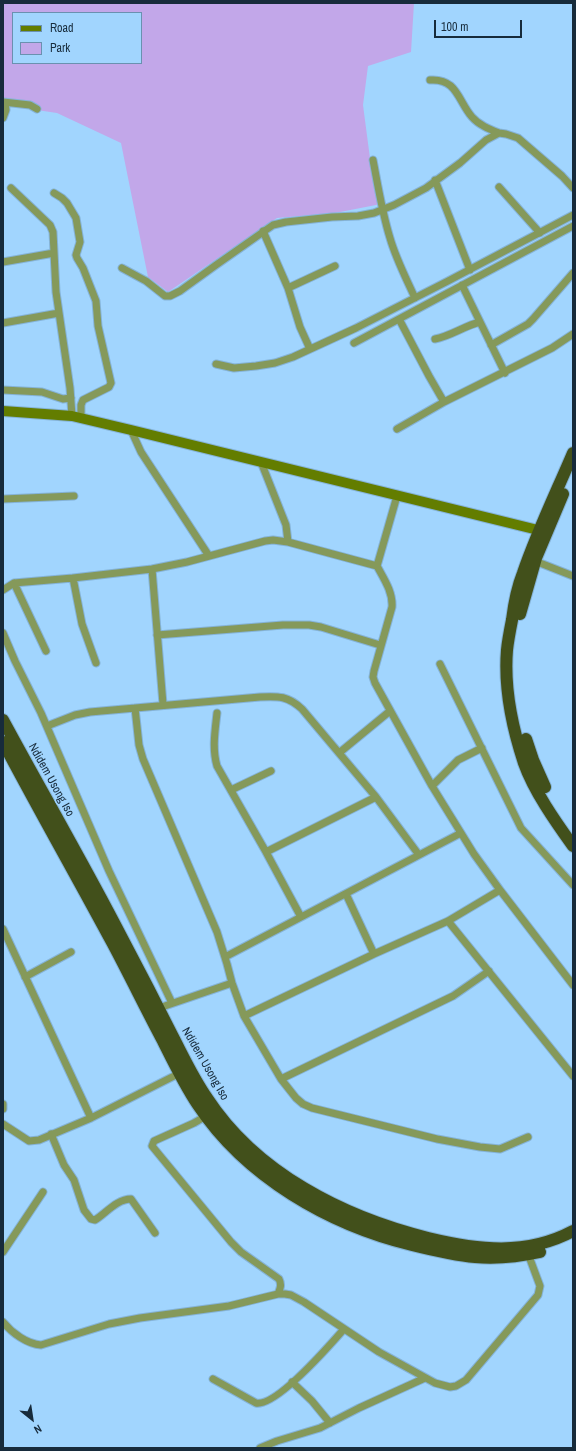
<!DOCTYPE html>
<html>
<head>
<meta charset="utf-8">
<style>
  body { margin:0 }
  #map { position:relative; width:576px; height:1451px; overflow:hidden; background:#a1d5fe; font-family:"Archivo Narrow",sans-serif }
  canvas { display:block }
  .frame { position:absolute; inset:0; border:4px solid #172b3b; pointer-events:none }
  .legend { position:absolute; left:12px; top:12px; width:130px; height:52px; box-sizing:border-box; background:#a1d5fe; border:1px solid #6a91b0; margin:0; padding:5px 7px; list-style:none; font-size:12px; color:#172b3b }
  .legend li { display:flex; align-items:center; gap:8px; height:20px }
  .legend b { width:20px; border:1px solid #6a91b0 }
  .north { position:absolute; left:12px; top:1399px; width:40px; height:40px; -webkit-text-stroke:3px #a1d5fe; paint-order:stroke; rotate:150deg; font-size:11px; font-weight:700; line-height:16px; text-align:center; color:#172b3b }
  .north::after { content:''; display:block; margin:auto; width:14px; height:18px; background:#172b3b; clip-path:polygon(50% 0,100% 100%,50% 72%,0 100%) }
  .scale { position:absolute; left:434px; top:20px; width:88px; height:18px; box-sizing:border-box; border:2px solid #172b3b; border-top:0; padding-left:5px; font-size:12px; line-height:14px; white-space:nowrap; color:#172b3b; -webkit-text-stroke:3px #a1d5fe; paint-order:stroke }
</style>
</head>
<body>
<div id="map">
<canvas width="576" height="1451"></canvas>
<div class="frame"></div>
<ul class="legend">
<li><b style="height:5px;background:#637d00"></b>Road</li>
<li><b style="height:11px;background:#c2a7e9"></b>Park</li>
</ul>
<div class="north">N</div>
<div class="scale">100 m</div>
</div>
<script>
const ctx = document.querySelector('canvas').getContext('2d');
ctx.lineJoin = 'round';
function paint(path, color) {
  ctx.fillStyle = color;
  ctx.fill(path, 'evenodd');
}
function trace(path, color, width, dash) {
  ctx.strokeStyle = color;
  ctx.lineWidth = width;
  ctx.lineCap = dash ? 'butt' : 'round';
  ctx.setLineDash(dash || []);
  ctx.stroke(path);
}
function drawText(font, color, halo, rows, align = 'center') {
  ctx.font = font + ' "Archivo Narrow",sans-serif';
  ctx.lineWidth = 3;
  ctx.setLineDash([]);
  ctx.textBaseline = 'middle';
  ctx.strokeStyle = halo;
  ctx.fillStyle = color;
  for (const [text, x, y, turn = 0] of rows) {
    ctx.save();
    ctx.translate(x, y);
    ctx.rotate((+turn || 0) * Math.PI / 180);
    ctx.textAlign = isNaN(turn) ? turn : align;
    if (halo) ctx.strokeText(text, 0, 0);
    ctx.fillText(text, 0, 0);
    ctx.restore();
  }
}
paint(new Path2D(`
  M 3,3 L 414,3 L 411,52 L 368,66 L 363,105 L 371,166 L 381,204 L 335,213 L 277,218 L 168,292 L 148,277 L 121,143 L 57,113 L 3,105 ZM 13,13 L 141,13 L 141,63 L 13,63 Z`), '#c2a7e9');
const street = new Path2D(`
  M 430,80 C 457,78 458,101 472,117 C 479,125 489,129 499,133
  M 3,102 L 30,105 L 37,109
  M 3,118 L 6,110 L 5,103
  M 373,160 C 378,186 382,212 390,238 C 396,259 406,278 415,298
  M 435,180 L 470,270
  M 499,187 L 540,233
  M 11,188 L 50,225 L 53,232 L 56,292 L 70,388 L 72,416
  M 54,193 L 62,198 L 67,203 L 76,218 L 80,242 L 76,255 L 77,258 L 83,268 L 96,301 L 98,326 L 111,383 L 109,387 L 83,400 L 81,405 L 81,419
  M 263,231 L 288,288 L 300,327 L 310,349
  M 3,262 L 54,253
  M 122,268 L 146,281 L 165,296 L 170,296 L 180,291 L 216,265 L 273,225 L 286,222 L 332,217 L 358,216 L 374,213 L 394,205 L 426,188 L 460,163 L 486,140 L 499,133 L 506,134 L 518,138 L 562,176 L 573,188
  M 462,285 L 505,373
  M 288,288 L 335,266
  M 399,319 L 429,376 L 444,402
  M 3,323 L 59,313
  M 435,339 C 451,336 464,326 480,322
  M 354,343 L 573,226
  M 491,345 L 528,324 L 533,319 L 573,273
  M 216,364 L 234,368 L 256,366 L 275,363 L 293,357 L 356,328 L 448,281 L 573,215
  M 3,390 L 42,392 L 63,399 L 71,398
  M 397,429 L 444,402 L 552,348 L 573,334
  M 131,430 L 141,452 L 209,556
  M 261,462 L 286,525 L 288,542
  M 397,496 L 377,566 C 384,579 393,592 392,607 L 374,671 L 373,677 L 375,683 L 432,786 L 474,854 L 500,890 L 573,985
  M 3,499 L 74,496
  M 535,561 L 573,576
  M 152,569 L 163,704
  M 73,578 L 82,624 L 96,663
  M 14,583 L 46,651
  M 3,590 L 14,583 L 73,578 L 152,569 L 187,562 L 265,541 L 273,540 L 288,542 L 377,566
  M 3,633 L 15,661 L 41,713 L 109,871 L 172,1003
  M 157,635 L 283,625 L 309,625 L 321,627 L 380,645
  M 440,664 L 521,828 L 573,885
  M 135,708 L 139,745 L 143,759 L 217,932 L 227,964 L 232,983 L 244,1016 L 281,1079 L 296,1098 L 303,1104 L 312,1108 L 437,1139 L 480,1147 L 500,1149 L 528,1137
  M 217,713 C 215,731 212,749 217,766 L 266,852 L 301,917
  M 47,726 L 75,715 L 90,712 L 260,697 C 279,696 288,696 302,709 L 376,797 L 419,855
  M 339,753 L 390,711
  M 432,786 L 458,760 L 482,748
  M 231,790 L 271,771
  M 266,852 L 376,797
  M 346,894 L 374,954
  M 448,921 L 573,1076
  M 3,929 L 91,1118
  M 225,957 L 461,833
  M 25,977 L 71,952
  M 156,1009 L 232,983
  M 244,1016 L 374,954 L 448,921 L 500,890
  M 281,1079 L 453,996 L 489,971
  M 3,1104 L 3,1109
  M 206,1116 L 194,1123 L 154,1141 L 152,1146 L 231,1242 L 241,1252 L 279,1279 C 282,1285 280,1289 278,1294
  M 3,1124 L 29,1141 L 39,1140 L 91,1118 L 182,1072
  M 51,1134 L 64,1165 L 74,1180 L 84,1210 L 91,1219 L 95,1220 C 106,1213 117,1199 131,1199 L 155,1233
  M 3,1252 L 43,1192
  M 3,1322 C 12,1333 27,1344 41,1345 L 109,1324 L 140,1318 L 229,1306 L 278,1294 L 285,1294 L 291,1295 L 304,1302 L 379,1352 L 435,1383 L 450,1387 L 456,1386 L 466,1380 L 538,1295 L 540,1286 L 527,1251
  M 213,1379 L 256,1403 C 276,1407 330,1345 344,1329
  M 292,1382 L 312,1401 L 330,1423
  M 260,1448 L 277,1441 L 320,1428 L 359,1408 L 425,1378`);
const secondary = new Path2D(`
  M 3,411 L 72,416 L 131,430 L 538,530`);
const highway = new Path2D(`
  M 573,453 C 556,493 537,532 523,573 C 517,588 514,604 512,620 C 510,630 508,640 507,650 C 504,687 512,727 524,763 C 534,791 555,821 573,846
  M 520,614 L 536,558 L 563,494
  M 3,720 C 43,794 85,866 123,940 C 140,972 156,1003 172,1035 C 183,1056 193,1078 207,1098 C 256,1173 343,1217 428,1238 C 478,1250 526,1256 573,1231
  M 526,739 L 533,760 L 545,787
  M 3,742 C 39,810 77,877 113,944 C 130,976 146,1009 163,1041 C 174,1063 184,1084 198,1105 C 246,1177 329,1225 412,1245 C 460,1257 490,1263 540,1252`);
trace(street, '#85b3d7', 9);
trace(secondary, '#85b3d7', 12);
trace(highway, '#85b3d7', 14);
trace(street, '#85995a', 7);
trace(secondary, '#637d00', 10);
trace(highway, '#42501b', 12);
drawText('12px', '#172b3b', '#a1d5fe', [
  ["Ndidem Usong Iso",51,780,61],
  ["Ndidem Usong Iso",205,1064,60]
]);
</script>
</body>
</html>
